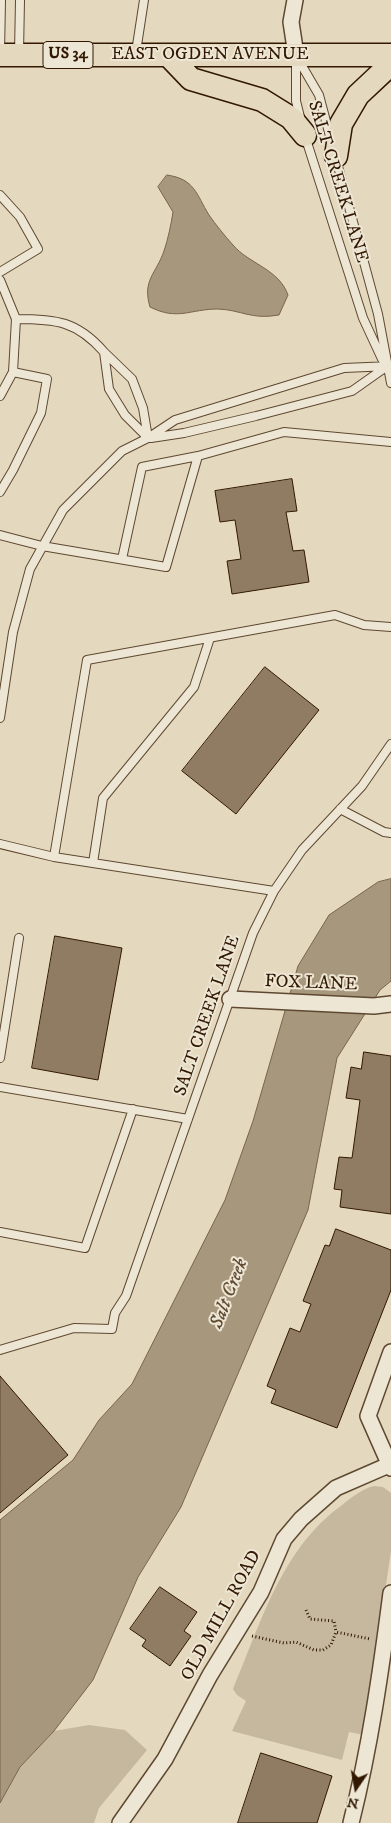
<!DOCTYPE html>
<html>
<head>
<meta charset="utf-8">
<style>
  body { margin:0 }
  #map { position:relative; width:391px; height:1823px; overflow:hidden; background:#e4d9be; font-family:"IM FELL DW Pica",serif }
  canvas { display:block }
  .north { position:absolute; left:331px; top:1763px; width:50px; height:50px; -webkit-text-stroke:4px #ede6d5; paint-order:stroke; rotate:192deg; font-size:14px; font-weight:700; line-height:20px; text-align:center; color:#321800 }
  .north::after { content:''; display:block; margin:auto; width:18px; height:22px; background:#321800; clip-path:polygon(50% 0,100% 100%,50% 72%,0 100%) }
</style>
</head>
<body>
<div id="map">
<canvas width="391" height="1823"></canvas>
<div class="north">N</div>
</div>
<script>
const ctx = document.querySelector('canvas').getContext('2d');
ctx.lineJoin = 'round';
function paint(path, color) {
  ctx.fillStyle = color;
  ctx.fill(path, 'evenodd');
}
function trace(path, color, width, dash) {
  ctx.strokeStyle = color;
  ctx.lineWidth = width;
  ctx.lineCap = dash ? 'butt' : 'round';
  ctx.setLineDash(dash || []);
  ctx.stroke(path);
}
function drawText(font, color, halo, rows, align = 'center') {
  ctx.font = font + ' "IM FELL DW Pica",serif';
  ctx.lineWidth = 4;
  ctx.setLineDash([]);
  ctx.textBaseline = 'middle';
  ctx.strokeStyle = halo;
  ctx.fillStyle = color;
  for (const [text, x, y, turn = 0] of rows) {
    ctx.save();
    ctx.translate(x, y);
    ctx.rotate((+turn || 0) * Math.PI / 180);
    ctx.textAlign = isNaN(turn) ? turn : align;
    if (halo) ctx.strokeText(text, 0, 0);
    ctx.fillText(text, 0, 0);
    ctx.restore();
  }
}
paint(new Path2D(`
  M 374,1486 L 383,1487 L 391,1493 L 391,1551 L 364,1735 L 349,1732 L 342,1760 L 232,1731 L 246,1701 L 237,1695 L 233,1689 C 261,1623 281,1549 342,1505 C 352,1497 362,1489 374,1486 Z
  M 89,1725 L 125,1730 L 147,1750 L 99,1808 L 94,1823 L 0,1823 L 0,1803 L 20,1767 L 54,1731 Z`), '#c6b89e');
const water = new Path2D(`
  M 167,175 C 195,179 196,194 209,215 C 216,225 224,235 233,245 C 249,264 279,269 288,295 L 279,315 C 251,320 242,310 218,309 C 190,309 178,321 150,307 C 142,280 156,274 164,251 C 168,239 171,225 173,212 L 158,187 Z
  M 391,879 L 391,981 L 380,990 L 337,1058 L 308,1210 L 181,1507 L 138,1577 L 93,1680 L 54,1731 L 20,1767 L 0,1803 L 0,1520 L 73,1460 L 99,1420 L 132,1384 L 225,1200 L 253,1121 L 298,966 L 329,915 L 378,882 Z`);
paint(water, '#a7977d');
trace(water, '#78644b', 1);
const building = new Path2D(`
  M 292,479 L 297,511 L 286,512 L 293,551 L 304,550 L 309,582 L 232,594 L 227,561 L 241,559 L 235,520 L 220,522 L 215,491 Z
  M 265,667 L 319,710 L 236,814 L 182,771 Z
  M 55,936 L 122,948 L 98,1080 L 32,1068 Z
  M 364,1052 L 391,1056 L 391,1214 L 340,1207 L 342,1190 L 334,1189 L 339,1157 L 352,1158 L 360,1100 L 346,1098 L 351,1067 L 361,1069 Z
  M 336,1229 L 391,1250 L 391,1290 L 337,1428 L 271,1403 L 276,1390 L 267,1386 L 290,1328 L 300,1332 L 311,1304 L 303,1301 L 325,1245 L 329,1246 Z
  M 0,1376 L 68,1455 L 0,1513 Z
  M 160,1587 L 197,1612 L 184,1631 L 191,1636 L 170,1666 L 142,1646 L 146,1640 L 130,1629 Z
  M 261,1753 L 332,1776 L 317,1823 L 238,1823 Z`);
paint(building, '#8f7c63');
trace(building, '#321800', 1);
const service = new Path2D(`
  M 136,52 L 144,0
  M 0,53 L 1,0
  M 19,53 L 20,0
  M 296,57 L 296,101 L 300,117
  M 298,59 L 319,95 L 331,140
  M 305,136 L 363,318 L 382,359
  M 336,159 L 378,314 L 391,383
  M 0,195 L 20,217 L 38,249 L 0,272
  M 0,280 L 16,319 C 56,319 77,321 104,352
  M 104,352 L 132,379 L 143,408 L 148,438 L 125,415 L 109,389 Z
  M 0,396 L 13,372 L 16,319
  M 151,438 L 184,433 L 256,416 L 352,391 L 386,367
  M 0,492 L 13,470 L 41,413 L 47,379 L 13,372
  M 0,535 L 42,546 L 166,567 L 198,456 L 284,432 L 391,442
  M 122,559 L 142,467 L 198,456
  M 0,718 L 13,632 L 30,569 L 63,510 L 122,451 L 148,438 L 175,420 L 344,368 L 391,366
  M 340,809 L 384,832 L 391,833
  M 0,844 L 54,857
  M 93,863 L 103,798 L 194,687 L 210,638
  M 274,891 L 54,857 L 87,660 L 335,615 L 364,625 L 391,627
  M 0,1058 L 19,938
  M 0,1087 L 188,1119
  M 0,1232 L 85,1248 L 133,1109
  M 0,1350 L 74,1328 L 112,1329 L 115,1313 L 126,1296 L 253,933 L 274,891 L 302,850 L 362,786 L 391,744`);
const minor = new Path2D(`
  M 295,0 L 291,22 L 296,55
  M 230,999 L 374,1006 L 391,1004
  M 391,1352 L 368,1416 L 391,1468
  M 120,1823 L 165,1759 L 210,1675 L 261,1592 L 284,1539 L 301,1519 L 336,1488 L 391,1464
  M 351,1823 C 370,1747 381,1671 391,1593`);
const primary = new Path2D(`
  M 0,55 L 391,55
  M 168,55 L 191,79 L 262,100 L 291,118 L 305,135
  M 336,156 L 341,124 L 358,95 L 391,64`);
trace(service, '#5e4830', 10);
trace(minor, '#5e4830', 18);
trace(primary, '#321800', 25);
trace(new Path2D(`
  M 306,1610 L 310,1619 L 334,1621 L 336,1632
  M 252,1636 L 284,1643 L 296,1642 L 314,1650 L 323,1650 L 331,1645 L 336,1632 L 370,1639`), '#321800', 3, [1, 2.5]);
trace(service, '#ede6d5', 8);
trace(minor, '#ede6d5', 15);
trace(primary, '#e4d9be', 22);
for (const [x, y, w] of [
  [68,55,50]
]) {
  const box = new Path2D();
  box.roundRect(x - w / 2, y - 13.5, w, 27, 4);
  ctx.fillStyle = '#ede6d5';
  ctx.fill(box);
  trace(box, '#321800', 1);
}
drawText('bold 16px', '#321800', null, [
  ["US 34",68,55]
]);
drawText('18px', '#321800', '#ede6d5', [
  ["EAST OGDEN AVENUE",210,55],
  ["SALT CREEK LANE",337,182,73],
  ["FOX LANE",311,984,2],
  ["SALT CREEK LANE",208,1016,-71],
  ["OLD MILL ROAD",222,1616,-61]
]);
drawText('italic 19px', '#614b32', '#ede6d5', [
  ["Salt Creek",230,1294,-69]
]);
</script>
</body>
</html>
